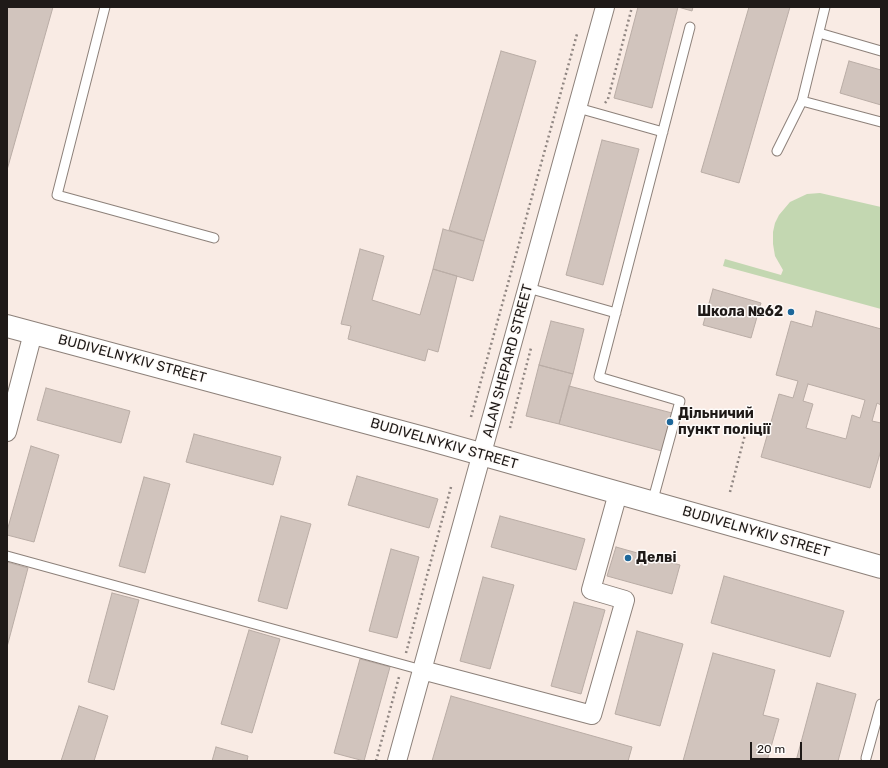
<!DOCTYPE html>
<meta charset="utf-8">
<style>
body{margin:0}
#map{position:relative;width:888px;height:768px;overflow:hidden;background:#f9ebe4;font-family:Rubik,sans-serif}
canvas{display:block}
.frame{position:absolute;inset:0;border:8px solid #1f1a18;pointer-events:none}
.scale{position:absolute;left:750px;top:742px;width:52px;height:18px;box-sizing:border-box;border:2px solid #1f1a18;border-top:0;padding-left:5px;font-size:12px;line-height:14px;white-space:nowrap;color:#1f1a18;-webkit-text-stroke:3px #fefbf9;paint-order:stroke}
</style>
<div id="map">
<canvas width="888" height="768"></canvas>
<div class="frame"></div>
<div class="scale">20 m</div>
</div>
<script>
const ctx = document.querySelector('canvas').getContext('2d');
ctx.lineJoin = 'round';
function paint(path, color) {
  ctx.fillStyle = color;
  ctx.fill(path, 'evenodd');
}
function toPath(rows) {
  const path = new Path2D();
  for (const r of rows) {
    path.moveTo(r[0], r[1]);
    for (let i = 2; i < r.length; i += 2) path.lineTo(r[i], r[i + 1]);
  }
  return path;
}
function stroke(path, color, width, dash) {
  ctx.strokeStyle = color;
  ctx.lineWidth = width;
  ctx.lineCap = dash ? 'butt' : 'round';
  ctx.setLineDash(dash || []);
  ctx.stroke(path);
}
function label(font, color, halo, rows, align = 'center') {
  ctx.font = font + ' Rubik,sans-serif';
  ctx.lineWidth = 3;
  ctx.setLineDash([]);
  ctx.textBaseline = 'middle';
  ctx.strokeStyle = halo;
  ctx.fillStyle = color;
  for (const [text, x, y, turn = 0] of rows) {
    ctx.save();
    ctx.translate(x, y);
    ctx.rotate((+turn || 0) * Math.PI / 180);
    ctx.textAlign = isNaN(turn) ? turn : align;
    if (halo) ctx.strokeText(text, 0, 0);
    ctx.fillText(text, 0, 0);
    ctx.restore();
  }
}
const green = toPath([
 [820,193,881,207,881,309,723,266,725,259,781,275,783,270,775,256,773,244,773,232,775,223,779,215,790,202,807,194]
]);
const building = toPath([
 [7,7,53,7,7,170,7,7],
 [638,7,693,7,692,11,678,7,652,108,614,98,638,7],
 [749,7,790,7,739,183,701,172,749,7],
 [501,51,536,61,484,241,449,230,501,51],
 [849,61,881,70,881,105,840,93,849,61],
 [602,140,639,149,603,285,566,275,602,140],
 [443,229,484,241,473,281,433,269,443,229],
 [360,249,384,256,372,300,420,315,433,269,457,276,438,352,428,349,425,361,348,339,351,326,341,324,360,249],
 [713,289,761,303,751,338,703,325,713,289],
 [816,311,881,329,881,405,877,403,872,421,881,423,881,450,870,488,761,457,779,394,793,398,798,381,776,375,791,321,812,327,816,311],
 [808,384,865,400,860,418,852,415,846,439,806,428,813,404,803,401,808,384],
 [551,321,584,329,573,374,539,365,551,321],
 [539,365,573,374,559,424,526,416,539,365],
 [569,386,672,413,662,451,559,424,569,386],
 [46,388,130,411,121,443,37,420,46,388],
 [194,434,281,457,273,485,186,462,194,434],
 [31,446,59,455,34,542,7,535,7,531,31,446],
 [357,476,438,499,429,528,348,505,357,476],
 [144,477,170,484,145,573,119,566,144,477],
 [281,516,311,524,287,609,258,601,281,516],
 [500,516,585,539,576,570,491,547,500,516],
 [616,547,680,565,672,594,607,576,616,547],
 [391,549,419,557,397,638,369,631,391,549],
 [7,562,28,568,7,647,7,562],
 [724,576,844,611,830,657,711,623,724,576],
 [483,577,514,585,490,669,460,661,483,577],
 [112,593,139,600,114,690,88,682,112,593],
 [574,602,605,610,581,694,551,686,574,602],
 [249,630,280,639,252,733,221,724,249,630],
 [637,631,683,644,660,726,615,714,637,631],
 [713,653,775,670,763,715,779,719,767,761,683,761,713,653],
 [360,659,390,667,364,761,334,753,360,659],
 [817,683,856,694,838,761,796,761,817,683],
 [451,696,632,747,628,761,432,761,451,696],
 [79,706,108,716,94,761,61,761,79,706],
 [216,747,248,756,247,761,212,761,216,747]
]);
const path = toPath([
 [605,103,608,99,632,7],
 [471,417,577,34],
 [510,428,531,348],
 [730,492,747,427],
 [406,653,451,487],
 [376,761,399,677]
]);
const service = toPath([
 [105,7,57,195,214,238],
 [819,33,881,51],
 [802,101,881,122],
 [578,108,663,132],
 [777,151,802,101,825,7],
 [528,288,616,313],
 [652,503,680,401,599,377,690,27],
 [7,556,422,670],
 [866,758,881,704]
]);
const minor = toPath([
 [7,432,33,333],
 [422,670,592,715,625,600,591,590,618,493],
 [397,761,605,7]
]);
const tertiary = toPath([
 [7,326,424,438,881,567]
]);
const markers = [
 [791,312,4,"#1d679a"],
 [670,422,4,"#1d679a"],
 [628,558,4,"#1d679a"]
];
const poiNames = [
 ["Школа №62",783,312,"right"],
 ["Дільничий",678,414],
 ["пункт поліції",678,430],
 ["Делві",636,558]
];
const streetNames = [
 ["BUDIVELNYKIV STREET",132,359,15],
 ["ALAN SHEPARD STREET",508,361,-75],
 ["BUDIVELNYKIV STREET",444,444,16],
 ["BUDIVELNYKIV STREET",756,532,16]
];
paint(green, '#c3d7b1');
paint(building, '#d1c4bd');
stroke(building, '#b9aca5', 1);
stroke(service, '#8d817a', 11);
stroke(minor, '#8d817a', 20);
stroke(tertiary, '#8d817a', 24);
stroke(path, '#908682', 2.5, [2, 3]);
stroke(service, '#fff', 9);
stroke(minor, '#fff', 18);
stroke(tertiary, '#fff', 22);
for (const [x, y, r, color] of markers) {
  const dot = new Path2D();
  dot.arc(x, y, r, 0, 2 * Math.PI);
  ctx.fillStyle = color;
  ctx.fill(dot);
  stroke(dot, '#fefbf9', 1.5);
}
label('bold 14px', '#1f1a18', '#fefbf9', poiNames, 'left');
label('14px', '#1f1a18', '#fefbf9', streetNames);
</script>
